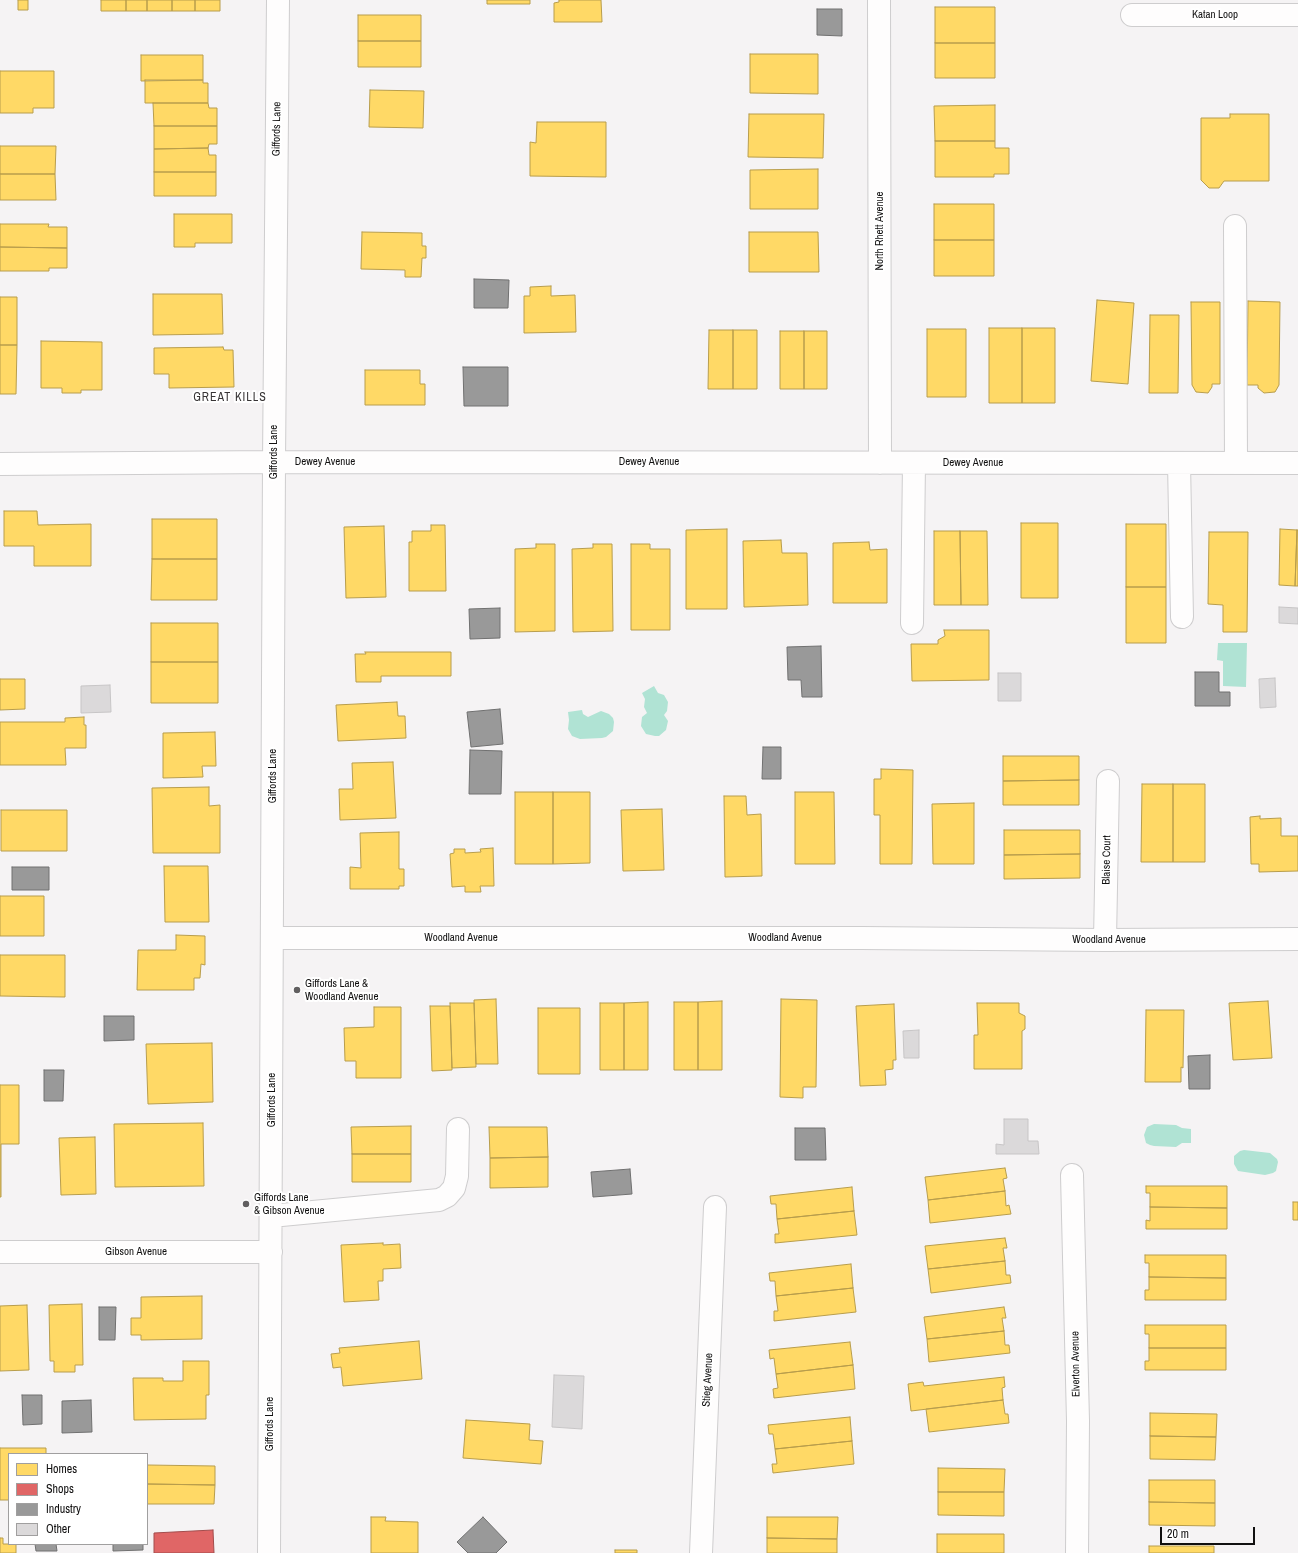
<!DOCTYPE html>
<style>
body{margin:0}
#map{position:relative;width:1298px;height:1553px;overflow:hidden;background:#f5f3f4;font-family:"Archivo Narrow",sans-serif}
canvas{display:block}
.legend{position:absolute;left:8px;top:1453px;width:140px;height:92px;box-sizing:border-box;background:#fff;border:1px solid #a09f9f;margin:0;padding:5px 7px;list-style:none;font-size:12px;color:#111010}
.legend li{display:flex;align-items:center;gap:8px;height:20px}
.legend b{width:20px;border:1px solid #a09f9f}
.scale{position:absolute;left:1160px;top:1527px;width:95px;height:18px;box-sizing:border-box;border:2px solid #111010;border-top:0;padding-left:5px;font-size:12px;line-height:14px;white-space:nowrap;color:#111010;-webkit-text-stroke:3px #fff;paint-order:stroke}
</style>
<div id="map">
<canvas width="1298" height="1553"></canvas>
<ul class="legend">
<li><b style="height:11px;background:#ffd966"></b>Homes</li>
<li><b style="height:11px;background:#e06666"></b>Shops</li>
<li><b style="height:11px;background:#999"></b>Industry</li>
<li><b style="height:11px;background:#dbd9da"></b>Other</li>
</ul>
<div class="scale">20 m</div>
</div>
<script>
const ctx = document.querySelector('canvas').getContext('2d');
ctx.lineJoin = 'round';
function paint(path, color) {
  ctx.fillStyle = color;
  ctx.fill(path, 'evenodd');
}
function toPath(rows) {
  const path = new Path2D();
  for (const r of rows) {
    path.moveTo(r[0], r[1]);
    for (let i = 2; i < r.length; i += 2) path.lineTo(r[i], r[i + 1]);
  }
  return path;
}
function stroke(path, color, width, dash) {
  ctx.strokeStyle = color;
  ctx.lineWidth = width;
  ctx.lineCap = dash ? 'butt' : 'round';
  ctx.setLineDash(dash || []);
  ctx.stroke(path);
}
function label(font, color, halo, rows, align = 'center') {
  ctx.font = font + ' "Archivo Narrow",sans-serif';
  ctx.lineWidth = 4;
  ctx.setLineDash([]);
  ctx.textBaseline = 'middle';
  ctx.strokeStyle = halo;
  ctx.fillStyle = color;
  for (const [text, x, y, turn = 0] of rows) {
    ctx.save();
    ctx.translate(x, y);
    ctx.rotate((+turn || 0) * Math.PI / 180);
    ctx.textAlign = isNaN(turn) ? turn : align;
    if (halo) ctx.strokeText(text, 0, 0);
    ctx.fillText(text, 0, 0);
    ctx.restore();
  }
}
const water = toPath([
 [1218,643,1247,643,1246,687,1223,686,1223,661,1217,660],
 [654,686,658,693,664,695,668,702,667,711,664,715,668,721,666,730,659,736,655,736,646,734,641,726,642,717,647,713,644,707,645,699,642,693],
 [582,710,583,714,588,717,601,711,609,714,613,718,614,722,613,731,606,737,602,738,580,739,572,736,568,729,569,720,568,712],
 [1154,1124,1176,1125,1182,1128,1191,1129,1191,1143,1182,1143,1176,1147,1154,1146,1150,1145,1146,1143,1144,1135,1147,1127],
 [1244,1150,1270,1153,1277,1159,1278,1162,1276,1171,1273,1173,1265,1175,1238,1171,1234,1164,1234,1156,1240,1151]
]);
const homes = toPath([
 [18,0,28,0,28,10,18,10,18,0],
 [101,0,126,0,126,11,101,11,101,0],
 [126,0,147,0,147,11,126,11,126,0],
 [147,0,172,0,172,11,147,11,147,0],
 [172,0,195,0,195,11,172,11,172,0],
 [195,0,220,0,220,11,195,11,195,0],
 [487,0,530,0,530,4,487,4,487,0],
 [559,0,601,0,602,22,554,22,554,3,559,2,559,0],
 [935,7,995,7,995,43,935,43,935,7],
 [358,15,421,15,421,41,358,41,358,15],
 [358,41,421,41,421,67,358,67,358,41],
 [935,43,995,43,995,78,935,78,935,43],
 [750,54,818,54,818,94,750,93,750,54],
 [141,55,203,55,203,80,141,81,141,55],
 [0,71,54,71,54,108,33,108,33,113,0,113,0,71],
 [145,80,203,80,203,83,208,83,208,103,145,103,145,80],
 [370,90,424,91,423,128,369,127,370,90],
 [153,103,208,103,209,108,217,108,217,126,154,126,153,103],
 [995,105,995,141,935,141,934,106,995,105],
 [749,114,824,114,823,158,748,157,749,114],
 [1230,114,1269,114,1269,181,1224,181,1219,188,1209,188,1201,180,1201,118,1230,118,1230,114],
 [537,122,606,122,606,177,530,176,530,142,536,143,537,122],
 [154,126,217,126,217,144,209,144,208,148,154,149,154,126],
 [935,141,995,141,995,148,1009,148,1009,174,994,174,994,177,935,177,935,141],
 [0,146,56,146,55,174,0,174,0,146],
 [208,148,209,155,216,155,216,172,154,172,154,149,208,148],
 [818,169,818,209,750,209,750,170,818,169],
 [154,172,216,172,216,196,154,196,154,172],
 [0,174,55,174,56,200,0,200,0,174],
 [934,204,994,204,994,240,934,240,934,204],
 [174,214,232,214,232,243,195,243,195,247,174,247,174,214],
 [0,224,49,224,48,227,67,227,67,248,0,247,0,224],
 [362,232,422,233,422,246,426,246,426,258,422,258,421,277,405,277,405,270,361,269,362,232],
 [749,232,818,232,819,272,749,272,749,232],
 [934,240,994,240,994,276,934,276,934,240],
 [0,247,67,248,67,268,49,268,49,271,0,271,0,247],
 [551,286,551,296,575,295,576,332,524,333,524,296,530,296,530,287,551,286],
 [153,294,222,294,223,334,153,335,153,294],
 [0,297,17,297,17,345,0,345,0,297],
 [1097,300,1134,303,1128,384,1091,381,1097,300],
 [1248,301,1280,302,1279,385,1275,392,1264,393,1258,388,1258,385,1247,385,1248,301],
 [1191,302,1220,302,1220,384,1212,384,1212,387,1208,393,1196,392,1192,385,1191,302],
 [1150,315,1179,315,1178,393,1149,393,1150,315],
 [989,328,1022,328,1022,403,989,403,989,328],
 [1022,328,1055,328,1055,403,1022,403,1022,328],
 [927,329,966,329,966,397,927,397,927,329],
 [709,330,733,330,733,389,708,389,709,330],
 [733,330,757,330,757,389,733,389,733,330],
 [780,331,804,331,804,389,780,389,780,331],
 [804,331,827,331,827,389,804,389,804,331],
 [41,341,102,342,102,390,81,390,81,393,62,393,62,388,41,388,41,341],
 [0,345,17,345,16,394,0,394,0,345],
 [223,347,224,350,233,350,234,387,169,388,169,374,154,374,154,348,223,347],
 [365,370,420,370,420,384,425,384,425,405,365,405,365,370],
 [4,511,37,511,38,525,91,524,91,566,34,566,34,546,4,546,4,511],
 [152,519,217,519,217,559,152,559,152,519],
 [1021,523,1058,523,1058,598,1021,598,1021,523],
 [1126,524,1166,524,1166,587,1126,587,1126,524],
 [431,525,445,525,446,591,409,591,409,542,412,542,412,531,431,531,431,525],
 [384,526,386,597,346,598,344,527,384,526],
 [727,529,727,609,686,609,686,530,727,529],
 [1280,529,1297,530,1295,586,1279,585,1280,529],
 [1297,530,1298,530,1298,586,1295,586,1297,530],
 [934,531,960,531,961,605,934,605,934,531],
 [960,531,987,531,988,605,961,605,960,531],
 [1209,532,1248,532,1247,632,1223,632,1223,605,1208,604,1209,532],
 [781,540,782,553,807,553,808,605,744,607,743,541,781,540],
 [869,542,870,550,887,549,887,603,833,603,833,543,869,542],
 [536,544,555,544,555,631,515,632,515,549,536,548,536,544],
 [593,544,612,544,613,631,573,632,572,549,593,548,593,544],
 [631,544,650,544,650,549,670,549,670,630,631,630,631,544],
 [152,559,217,559,217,600,151,600,152,559],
 [1126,587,1166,587,1166,643,1126,643,1126,587],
 [151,623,218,623,218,662,151,662,151,623],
 [944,630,989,630,989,680,912,681,911,644,938,644,938,640,945,636,944,630],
 [365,652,451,652,451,676,381,676,381,682,356,682,355,654,366,654,365,652],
 [151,662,218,662,218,703,151,703,151,662],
 [0,679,25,679,25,709,0,710,0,679],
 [397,702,398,716,405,716,406,738,338,741,336,705,397,702],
 [84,717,84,725,86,725,86,748,65,748,66,765,0,765,0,722,65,722,65,718,84,717],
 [215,732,216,766,202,766,203,777,163,778,163,733,215,732],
 [1003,756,1079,756,1079,780,1003,781,1003,756],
 [393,762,396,818,340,820,339,789,353,789,352,763,393,762],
 [881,769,913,770,912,864,880,864,880,815,874,815,874,779,881,779,881,769],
 [1079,780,1079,805,1003,805,1003,781,1079,780],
 [1142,784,1173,784,1173,862,1141,862,1142,784],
 [1173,784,1205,784,1205,862,1173,862,1173,784],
 [209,787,209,806,220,805,220,853,153,853,152,788,209,787],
 [515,792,553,792,553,864,515,864,515,792],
 [553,792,590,792,590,863,553,864,553,792],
 [795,792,834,792,835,864,795,864,795,792],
 [724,796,746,796,747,815,761,814,762,876,725,877,724,796],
 [974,803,974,864,933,864,932,804,974,803],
 [662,809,664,870,623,871,621,810,662,809],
 [1,810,67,810,67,851,1,851,1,810],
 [1260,816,1260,819,1281,818,1281,836,1298,836,1298,871,1259,872,1259,864,1251,864,1250,817,1260,816],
 [1004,830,1080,830,1080,854,1004,855,1004,830],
 [399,832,399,869,404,869,404,886,399,886,399,889,350,889,350,867,361,868,360,833,399,832],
 [493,848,494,886,480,886,481,892,465,892,465,886,452,887,450,854,454,853,454,849,465,849,465,853,481,852,480,849,493,848],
 [1080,854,1080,878,1004,879,1004,855,1080,854],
 [164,866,208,866,209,922,165,922,164,866],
 [0,896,44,896,44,936,0,936,0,896],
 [176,935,205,936,205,965,201,964,200,978,194,978,194,990,137,990,138,950,176,950,176,935],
 [0,955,65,955,65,997,0,996,0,955],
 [496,999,498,1064,476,1064,474,1000,496,999],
 [781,999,817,1000,816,1087,803,1087,803,1098,780,1097,781,999],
 [722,1001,722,1070,698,1070,698,1002,722,1001],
 [1268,1001,1272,1058,1233,1060,1229,1003,1268,1001],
 [648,1002,648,1070,624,1070,624,1003,648,1002],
 [674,1002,698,1002,698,1070,674,1070,674,1002],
 [450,1003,474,1003,476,1067,452,1068,450,1003],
 [600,1003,624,1003,624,1070,600,1070,600,1003],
 [977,1003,1019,1003,1019,1013,1025,1016,1025,1029,1022,1031,1022,1069,974,1069,974,1035,978,1035,977,1003],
 [894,1004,896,1060,893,1060,893,1069,885,1070,886,1085,860,1086,856,1006,894,1004],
 [430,1006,450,1006,452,1070,432,1071,430,1006],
 [374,1007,401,1007,401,1078,356,1078,356,1061,345,1061,344,1028,374,1027,374,1007],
 [538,1008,580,1008,580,1074,538,1074,538,1008],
 [1146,1010,1184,1010,1183,1068,1181,1067,1181,1082,1145,1082,1146,1010],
 [212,1043,213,1102,148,1104,146,1044,212,1043],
 [0,1085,19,1085,19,1144,1,1144,1,1197,0,1197,0,1085],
 [203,1123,204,1186,115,1187,114,1124,203,1123],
 [411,1126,411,1154,352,1154,351,1127,411,1126],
 [489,1127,547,1127,548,1157,490,1158,489,1127],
 [95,1137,96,1194,61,1195,59,1138,95,1137],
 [352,1154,411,1154,411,1182,352,1182,352,1154],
 [548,1157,548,1187,490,1188,490,1158,548,1157],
 [1005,1168,1007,1178,1003,1179,1005,1191,928,1200,925,1177,1005,1168],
 [1146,1186,1227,1186,1227,1208,1150,1207,1150,1193,1146,1193,1146,1186],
 [852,1187,854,1211,777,1219,776,1204,771,1204,770,1196,852,1187],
 [1005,1191,1006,1206,1009,1205,1011,1214,930,1223,928,1200,1005,1191],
 [1293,1202,1298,1202,1298,1220,1293,1220,1293,1202],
 [1150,1207,1227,1208,1227,1229,1146,1229,1146,1220,1150,1221,1150,1207],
 [854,1211,857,1235,775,1243,775,1234,779,1234,777,1219,854,1211],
 [1005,1238,1007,1248,1003,1248,1005,1261,928,1269,925,1246,1005,1238],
 [383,1243,383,1245,400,1244,401,1268,383,1269,383,1281,378,1281,379,1300,344,1302,341,1245,383,1243],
 [1145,1255,1226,1255,1226,1278,1149,1277,1149,1263,1145,1263,1145,1255],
 [1005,1261,1006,1275,1010,1275,1011,1283,931,1293,928,1269,1005,1261],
 [851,1264,853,1288,776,1296,775,1281,770,1281,769,1273,851,1264],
 [1149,1277,1226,1278,1226,1300,1145,1300,1145,1290,1149,1290,1149,1277],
 [853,1288,856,1312,774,1321,774,1311,778,1311,776,1296,853,1288],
 [202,1296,202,1339,141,1340,141,1335,131,1335,131,1318,141,1318,141,1297,202,1296],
 [82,1304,83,1365,75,1365,75,1372,54,1372,54,1361,50,1361,49,1305,82,1304],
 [27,1305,29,1370,0,1371,0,1306,27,1305],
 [1004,1307,1006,1318,1002,1318,1004,1331,927,1339,924,1317,1004,1307],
 [1145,1325,1226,1325,1226,1348,1149,1348,1149,1334,1145,1334,1145,1325],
 [1004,1331,1005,1345,1009,1345,1010,1353,929,1362,927,1339,1004,1331],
 [419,1341,422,1379,343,1386,341,1367,333,1368,331,1354,340,1353,339,1348,419,1341],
 [850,1342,853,1365,776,1374,774,1358,770,1359,769,1350,850,1342],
 [1149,1348,1226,1348,1226,1370,1145,1370,1145,1361,1149,1361,1149,1348],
 [183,1361,209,1361,209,1395,206,1395,206,1419,134,1420,133,1378,163,1378,163,1381,183,1381,183,1361],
 [853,1365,855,1389,774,1398,773,1389,778,1388,776,1374,853,1365],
 [1004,1377,1005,1387,1002,1388,1003,1400,911,1411,908,1384,923,1382,924,1386,1004,1377],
 [1003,1400,1005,1414,1008,1414,1009,1423,929,1432,926,1409,1003,1400],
 [1150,1413,1217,1414,1216,1437,1150,1436,1150,1413],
 [850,1417,852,1441,775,1449,773,1434,769,1434,768,1425,850,1417],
 [466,1420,530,1424,529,1440,543,1441,541,1464,463,1458,466,1420],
 [1150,1436,1216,1437,1215,1460,1150,1459,1150,1436],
 [852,1441,854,1464,773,1473,772,1464,777,1464,775,1449,852,1441],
 [0,1448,46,1448,46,1454,9,1454,9,1500,0,1500,0,1448],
 [147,1465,215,1466,215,1485,147,1484,147,1465],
 [938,1468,1005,1469,1004,1492,938,1492,938,1468],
 [1149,1480,1215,1480,1215,1503,1149,1502,1149,1480],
 [147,1484,215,1485,214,1504,147,1504,147,1484],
 [938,1492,1004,1492,1004,1516,938,1515,938,1492],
 [1149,1502,1215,1503,1215,1526,1149,1525,1149,1502],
 [371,1517,386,1517,385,1521,418,1522,418,1553,371,1553,371,1517],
 [767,1517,838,1517,837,1539,767,1538,767,1517],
 [937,1534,1004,1534,1004,1553,937,1553,937,1534],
 [0,1538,3,1538,3,1544,16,1544,16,1553,0,1553,0,1538],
 [767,1538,837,1539,837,1553,767,1553,767,1538],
 [1149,1546,1214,1546,1214,1553,1149,1553,1149,1546],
 [615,1550,637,1550,637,1553,615,1553,615,1550]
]);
const shops = toPath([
 [213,1530,214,1553,154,1553,154,1533,213,1530]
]);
const industry = toPath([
 [817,9,842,9,842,36,817,35,817,9],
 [474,279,509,280,508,308,474,308,474,279],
 [463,367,508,367,508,406,464,406,463,367],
 [500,608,500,638,470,639,469,609,500,608],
 [821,646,822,697,802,697,801,680,788,680,787,647,821,646],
 [1195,672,1219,672,1219,692,1230,692,1230,706,1195,706,1195,672],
 [500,709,503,744,471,747,467,712,500,709],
 [763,747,781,747,781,779,762,779,763,747],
 [470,750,502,751,501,794,469,794,470,750],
 [12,867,49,867,49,890,12,890,12,867],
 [104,1016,134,1016,134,1040,104,1041,104,1016],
 [1210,1055,1210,1089,1189,1089,1188,1056,1210,1055],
 [44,1070,64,1070,63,1101,44,1101,44,1070],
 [795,1128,825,1128,826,1160,795,1160,795,1128],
 [630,1169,632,1194,593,1197,591,1172,630,1169],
 [99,1307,116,1307,115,1340,99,1340,99,1307],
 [22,1395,42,1395,42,1424,23,1425,22,1395],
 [91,1400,92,1432,62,1433,62,1401,91,1400],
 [483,1517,507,1542,496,1553,468,1553,457,1542,483,1517],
 [35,1544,56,1544,57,1551,36,1551,35,1544],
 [113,1544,143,1544,143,1550,113,1551,113,1544]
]);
const building = toPath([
 [1279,607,1298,608,1298,624,1279,623,1279,607],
 [998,673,1021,673,1021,701,998,701,998,673],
 [1275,678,1276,707,1260,708,1259,679,1275,678],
 [110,685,111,712,81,713,81,686,110,685],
 [919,1030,919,1058,904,1058,903,1031,919,1030],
 [1004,1119,1028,1119,1028,1141,1038,1141,1039,1154,996,1154,996,1144,1004,1145,1004,1119],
 [554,1375,584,1376,582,1429,552,1427,554,1375]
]);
const minor = toPath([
 [879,0,880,463],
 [1132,15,1298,15],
 [1235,226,1236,463],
 [1179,463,1182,617],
 [0,464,274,462,1298,463],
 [912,623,914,463],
 [273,938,861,938,1105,940,1298,939],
 [1105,940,1108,781],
 [1072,1175,1078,1421,1077,1553],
 [271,1216,439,1200,447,1196,454,1188,457,1176,458,1129],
 [0,1252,271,1252],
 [269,1553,274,462,278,0],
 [701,1553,715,1207]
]);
const markers = [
 [297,990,4,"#615f60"],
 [246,1204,4,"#615f60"]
];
const streetNames = [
 ["Katan Loop",1215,15],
 ["Giffords Lane",277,129,-89],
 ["North Rhett Avenue",880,231,-90],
 ["Giffords Lane",274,452,-90],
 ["Dewey Avenue",325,462],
 ["Dewey Avenue",649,462],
 ["Dewey Avenue",973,463],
 ["Giffords Lane",273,776,-90],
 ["Blaise Court",1107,860,-89],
 ["Woodland Avenue",461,938],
 ["Woodland Avenue",785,938],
 ["Woodland Avenue",1109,940],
 ["Giffords Lane",272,1100,-90],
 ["Gibson Avenue",136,1252],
 ["Elverton Avenue",1076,1364,-91],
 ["Stieg Avenue",708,1380,-87],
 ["Giffords Lane",270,1424,-90]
];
const poiNames = [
 ["Giffords Lane &",305,984],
 ["Woodland Avenue",305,997],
 ["Giffords Lane",254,1198],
 ["& Gibson Avenue",254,1211]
];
const neighbourhoodNames = [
 ["GREAT KILLS",230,398]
];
paint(water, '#b0e3d4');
paint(homes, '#ffd966');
stroke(homes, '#b89d4c', 1);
paint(shops, '#e06666');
stroke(shops, '#a24c4c', 1);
paint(industry, '#999');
stroke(industry, '#707070', 1);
paint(building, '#dbd9da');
stroke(building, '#c7c5c6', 1);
stroke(minor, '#cecdce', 24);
stroke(minor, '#fefdfd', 22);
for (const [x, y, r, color] of markers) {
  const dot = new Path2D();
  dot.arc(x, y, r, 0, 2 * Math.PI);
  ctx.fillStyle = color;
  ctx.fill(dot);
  stroke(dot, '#fff', 1.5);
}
label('11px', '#111010', '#fff', streetNames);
label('11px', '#111010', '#fff', poiNames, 'left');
ctx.letterSpacing = '1px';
label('12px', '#373435', '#fff', neighbourhoodNames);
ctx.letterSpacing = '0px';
</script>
